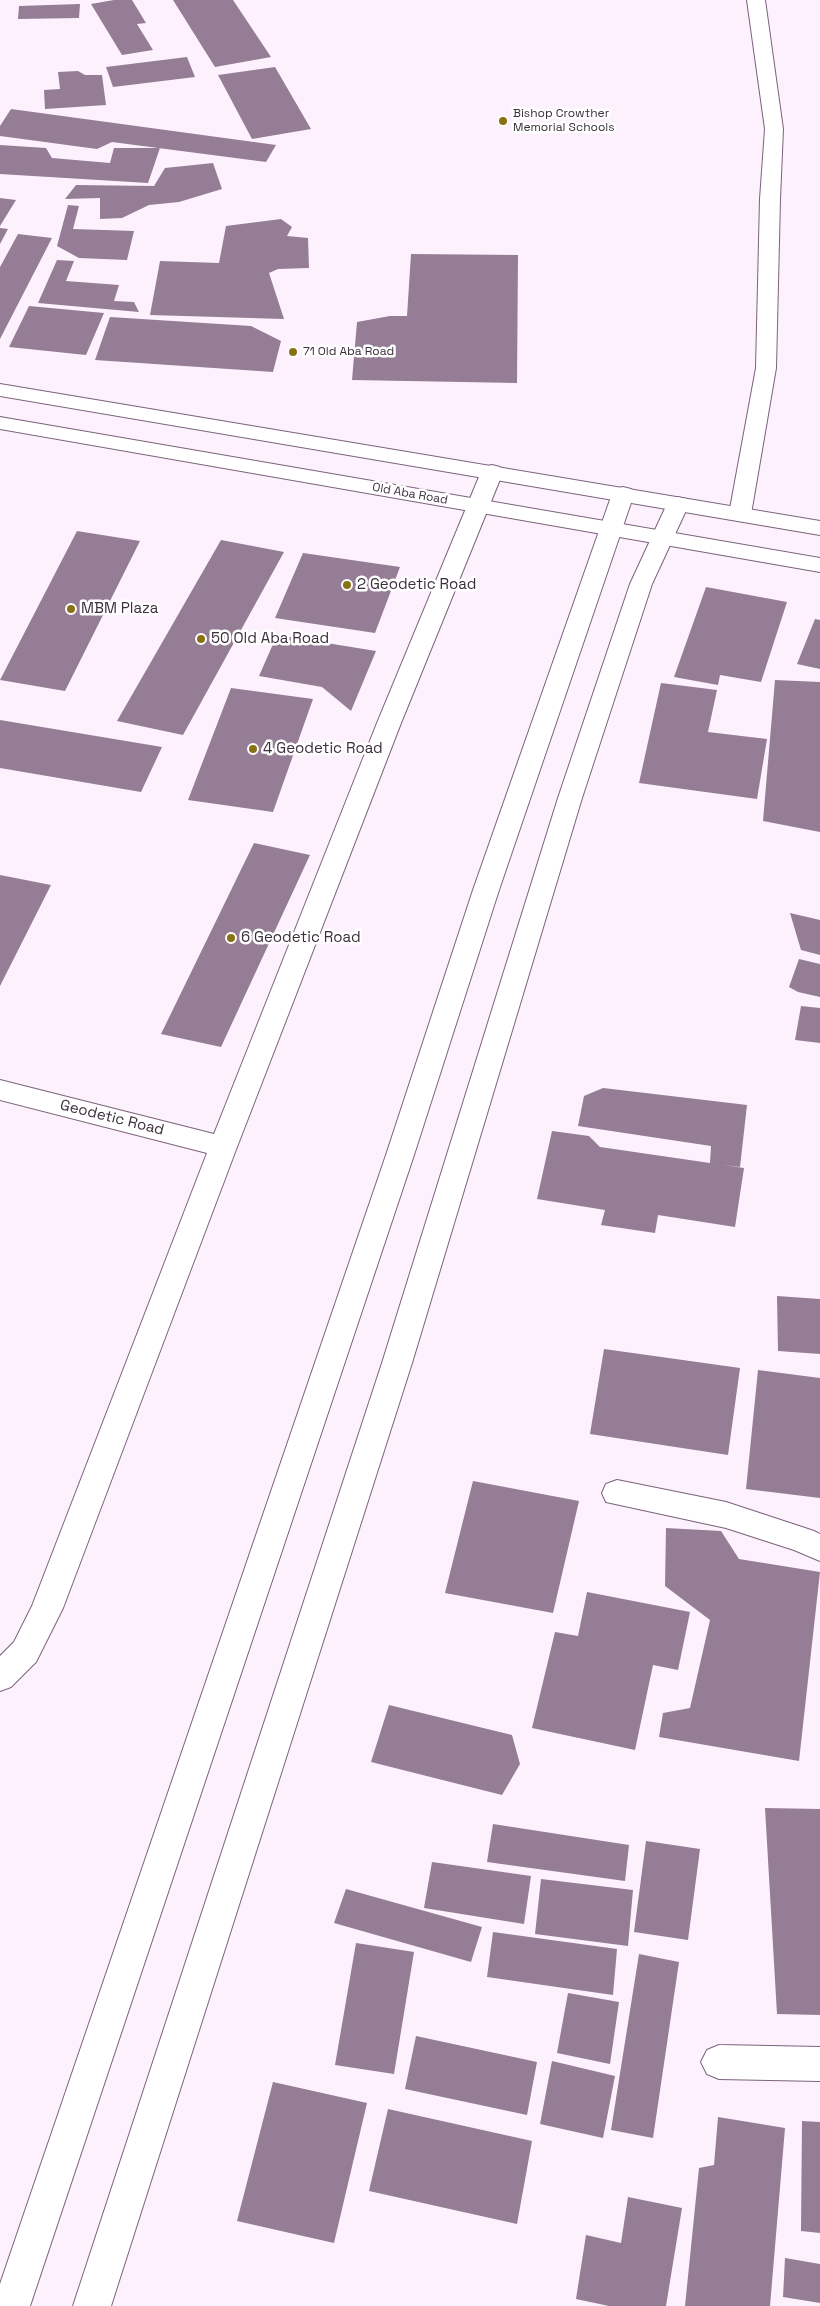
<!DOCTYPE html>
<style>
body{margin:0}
canvas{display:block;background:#fdf1fd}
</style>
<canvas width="820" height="2306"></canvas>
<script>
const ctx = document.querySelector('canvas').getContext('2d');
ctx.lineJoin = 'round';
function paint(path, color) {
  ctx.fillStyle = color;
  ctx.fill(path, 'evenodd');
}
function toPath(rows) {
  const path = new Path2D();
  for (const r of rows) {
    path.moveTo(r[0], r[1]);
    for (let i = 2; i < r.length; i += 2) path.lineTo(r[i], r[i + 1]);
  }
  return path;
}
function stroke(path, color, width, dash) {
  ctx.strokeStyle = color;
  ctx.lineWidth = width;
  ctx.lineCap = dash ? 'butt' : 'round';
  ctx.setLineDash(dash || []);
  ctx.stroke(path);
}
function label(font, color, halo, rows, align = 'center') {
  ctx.font = font + ' "Space Grotesk",sans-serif';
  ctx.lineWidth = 5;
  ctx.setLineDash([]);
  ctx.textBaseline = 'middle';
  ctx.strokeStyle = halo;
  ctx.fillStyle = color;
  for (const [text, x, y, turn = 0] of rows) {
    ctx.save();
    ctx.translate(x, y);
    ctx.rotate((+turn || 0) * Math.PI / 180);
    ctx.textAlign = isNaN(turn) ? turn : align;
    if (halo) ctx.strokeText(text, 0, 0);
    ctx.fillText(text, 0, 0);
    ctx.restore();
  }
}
const building = toPath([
 [114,0,132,0,146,23,137,24,153,50,122,55,91,4],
 [173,0,233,0,271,57,215,67],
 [80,4,79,18,18,19,19,6],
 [187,57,195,77,113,87,106,67],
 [275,67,311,129,252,139,218,75],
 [78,71,85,75,102,75,106,105,45,109,44,90,60,89,58,72],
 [11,109,276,145,266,162,112,142,97,149,0,136,0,126],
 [0,145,46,148,52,158,110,163,114,148,160,148,148,183,0,174],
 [213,163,222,189,179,202,149,205,122,218,100,219,100,198,65,199,76,185,154,186,165,168],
 [0,198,16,200,0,226],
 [68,205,79,206,73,229,134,231,127,260,79,258,57,246],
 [281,219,292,227,287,236,308,238,309,268,278,269,269,273,284,319,150,315,160,261,219,263,226,226],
 [0,228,8,229,0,244],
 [18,234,52,238,0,339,0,267],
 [411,254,518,255,517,383,352,380,357,322,390,316,407,316],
 [57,260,74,261,66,281,119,285,114,301,134,302,139,312,38,303],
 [29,306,104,313,86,355,9,347],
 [110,317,251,326,281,341,273,372,95,360],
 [77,531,140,541,65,691,0,680],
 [221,540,284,552,183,735,117,721],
 [303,553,400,567,375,633,275,618],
 [706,587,787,602,761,682,720,675,718,685,674,677],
 [815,619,820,620,820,669,797,664],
 [277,635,376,651,351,711,322,687,259,676],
 [775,680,820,682,820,832,763,821],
 [661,683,717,690,708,732,767,739,757,799,639,783],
 [231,688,313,699,273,812,188,800],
 [0,720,162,747,141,792,0,768],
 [254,843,310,855,221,1047,161,1034],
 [0,875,51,885,0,986],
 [790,913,820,920,820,955,801,950],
 [799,959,820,964,820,997,798,992,789,987],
 [801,1006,820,1008,820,1043,795,1040],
 [603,1088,747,1105,740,1167,723,1165,744,1168,735,1227,658,1215,655,1233,601,1225,605,1210,537,1199,552,1131,589,1136,600,1147,710,1163,711,1146,578,1126,584,1096],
 [777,1296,820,1299,820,1354,778,1351],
 [604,1349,740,1368,728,1455,590,1434],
 [758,1370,820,1378,820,1498,746,1489],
 [473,1481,579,1501,553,1613,445,1593],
 [666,1528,721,1531,739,1559,820,1572,799,1761,659,1737,663,1713,690,1708,710,1620,665,1586],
 [587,1592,690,1612,678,1670,653,1665,635,1750,532,1728,555,1632,578,1636],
 [389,1705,512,1735,520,1764,502,1795,371,1762],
 [765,1808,820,1809,820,2015,777,2014],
 [493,1824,629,1845,625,1881,487,1862],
 [646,1841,700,1849,688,1940,634,1932],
 [432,1862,531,1876,524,1924,424,1908],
 [541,1879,633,1890,628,1946,535,1934],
 [346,1889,482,1927,471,1962,334,1923],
 [493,1932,617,1949,613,1995,487,1977],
 [356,1943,414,1952,394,2074,335,2065],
 [639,1954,679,1962,653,2138,611,2130],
 [568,1993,619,2002,610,2064,557,2053],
 [416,2036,537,2062,527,2115,405,2089],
 [552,2061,615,2076,603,2138,540,2124],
 [273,2082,367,2103,334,2243,237,2221],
 [388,2109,532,2141,517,2224,369,2191],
 [718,2117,785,2128,770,2306,685,2306,699,2168,714,2165],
 [802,2121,820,2122,820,2233,801,2231],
 [628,2197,682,2208,666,2306,609,2306,576,2299,586,2235,621,2243],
 [785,2258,820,2264,820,2303,783,2297]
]);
const lane = toPath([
 [617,1480,726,1502,814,1531,820,1534,820,1561,794,1550,726,1528,606,1502,602,1493,606,1484,617,1480],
 [719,2045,820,2047,820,2081,719,2079,707,2074,701,2062,707,2050,719,2045]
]);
const street = toPath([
 [747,0,765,0,783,129,780,199,776,368,751,514,748,519,740,521,732,519,729,514,756,368,760,199,765,129,747,0],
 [492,465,500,467,503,472,401,723,237,1147,63,1608,36,1662,11,1687,0,1691,0,1656,14,1642,32,1606,207,1153,0,1100,0,1080,214,1134,377,723,481,472,484,467,492,465],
 [623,487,631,489,634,494,499,890,414,1155,30,2306,0,2306,0,2284,386,1155,473,890,612,494,615,489,623,487],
 [678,497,686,499,689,504,652,584,582,798,412,1363,111,2306,73,2306,382,1363,558,798,630,584,667,504,670,499,678,497]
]);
const primary = toPath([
 [0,384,820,521,820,535,0,396,0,384],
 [0,417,820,558,820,572,0,429,0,417]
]);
const markers = [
 [503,121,5,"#887214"],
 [293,352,5,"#887214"],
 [347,585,5,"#887214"],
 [71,609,5,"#887214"],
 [201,639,5,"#887214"],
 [253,749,5,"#887214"],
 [231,938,5,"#887214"]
];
const farPoinames = [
 ["Bishop Crowther",513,114],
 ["Memorial Schools",513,128],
 ["71 Old Aba Road",303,352]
];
const farStreetnames = [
 ["Old Aba Road",410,494,10]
];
const poiNames = [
 ["2 Geodetic Road",357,585],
 ["MBM Plaza",81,609],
 ["50 Old Aba Road",211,639],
 ["4 Geodetic Road",263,749],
 ["6 Geodetic Road",241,938]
];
const streetNames = [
 ["Geodetic Road",112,1118,14]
];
paint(building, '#957d95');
stroke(lane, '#7b627c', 2);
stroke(street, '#7b627c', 2);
stroke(primary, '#7b627c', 2);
paint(lane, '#fff');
paint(street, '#fff');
paint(primary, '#fff');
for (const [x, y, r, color] of markers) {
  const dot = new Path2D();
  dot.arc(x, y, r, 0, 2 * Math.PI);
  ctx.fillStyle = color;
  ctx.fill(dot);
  stroke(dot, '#fff', 2);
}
label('12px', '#3a2f3a', '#fff', farPoinames, 'left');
label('12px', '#3a2f3a', '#fff', farStreetnames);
label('15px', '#3a2f3a', '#fff', poiNames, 'left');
label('15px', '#3a2f3a', '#fff', streetNames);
</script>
